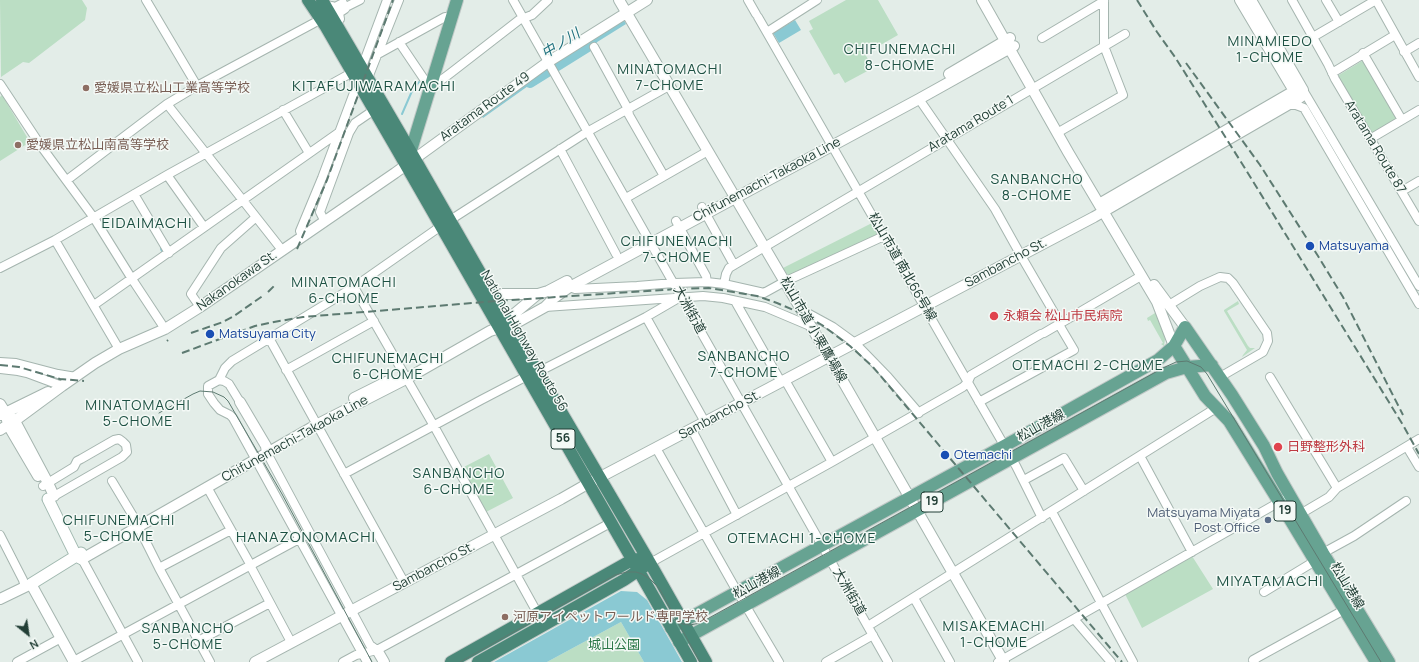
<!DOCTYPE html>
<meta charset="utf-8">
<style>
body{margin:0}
#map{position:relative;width:1419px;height:662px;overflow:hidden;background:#e3ede8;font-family:Manrope,sans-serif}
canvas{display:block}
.north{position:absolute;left:8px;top:614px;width:40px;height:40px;-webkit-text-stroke:3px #f4f9f6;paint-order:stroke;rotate:150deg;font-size:11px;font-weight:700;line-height:16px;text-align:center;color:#223f36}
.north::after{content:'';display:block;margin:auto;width:14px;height:18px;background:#223f36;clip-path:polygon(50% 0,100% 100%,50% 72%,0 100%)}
</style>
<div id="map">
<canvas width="1419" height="662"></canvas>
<div class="north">N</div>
</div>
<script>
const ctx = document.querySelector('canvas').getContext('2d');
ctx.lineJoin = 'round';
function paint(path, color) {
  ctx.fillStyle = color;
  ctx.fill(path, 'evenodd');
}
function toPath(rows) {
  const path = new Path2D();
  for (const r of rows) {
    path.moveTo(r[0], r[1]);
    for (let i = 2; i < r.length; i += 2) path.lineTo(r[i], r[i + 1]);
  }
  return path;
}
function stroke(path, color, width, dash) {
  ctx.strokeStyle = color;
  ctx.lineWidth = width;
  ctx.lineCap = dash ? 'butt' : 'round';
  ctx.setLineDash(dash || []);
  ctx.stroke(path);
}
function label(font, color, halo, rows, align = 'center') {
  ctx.font = font + ' Manrope,"Noto Sans JP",sans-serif';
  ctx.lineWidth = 3;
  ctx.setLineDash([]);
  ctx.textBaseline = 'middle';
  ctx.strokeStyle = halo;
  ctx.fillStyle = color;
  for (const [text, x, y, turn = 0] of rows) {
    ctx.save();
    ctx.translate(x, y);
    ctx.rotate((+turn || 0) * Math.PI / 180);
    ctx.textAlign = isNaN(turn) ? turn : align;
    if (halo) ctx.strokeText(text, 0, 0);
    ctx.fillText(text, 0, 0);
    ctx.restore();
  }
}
const green = toPath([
 [0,0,82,0,87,8,85,20,29,63,23,62,1,77],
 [846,0,878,0,898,35,865,54,873,68,845,83,839,73,834,75,809,31,813,29,809,21],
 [1362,61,1365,62,1397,117,1396,120,1373,134,1370,132,1338,78,1339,75],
 [2,95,30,142,0,161,0,97],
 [872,223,878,232,876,235,836,257,789,275,787,274,783,268],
 [1238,301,1239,304,1227,311,1248,346,1250,348,1255,348,1242,357,1243,355,1247,350,1224,311,1224,310],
 [1155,313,1159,317,1165,339,1164,346,1161,344,1163,343,1150,320,1148,321,1147,318],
 [489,454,513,498,486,512,483,511,460,469],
 [1192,556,1213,589,1142,628,1125,594],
 [621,622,644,662,547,662]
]);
const water = toPath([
 [624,20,626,24,578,54,576,50],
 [795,20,801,30,779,43,773,33],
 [543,71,545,74,483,118,481,115],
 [621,591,637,592,647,600,682,662,644,662,621,622,547,662,494,662]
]);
const stream = toPath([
 [402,114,412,91,419,82],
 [161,249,163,253]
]);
const river = toPath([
 [530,82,591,44]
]);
const minor = toPath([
 [146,0,197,86],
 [513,0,888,662],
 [748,0,756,14],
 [1292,0,1328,64,1335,79,1419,221],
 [1326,0,1339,22],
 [1376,0,1419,77],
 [343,3,335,7,332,6,340,19,339,13,345,9],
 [758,17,1016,466,1042,518],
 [767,32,817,0],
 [1313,37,1376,0],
 [1042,38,1104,1,1103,0],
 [399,42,426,82,431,85,436,84,452,72,519,20,532,15,548,0],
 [594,47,628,109,629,115,664,176],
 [1404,52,1419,43],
 [1363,53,1402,120],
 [378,54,445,17,451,17],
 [1332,73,1395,35],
 [368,78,399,0],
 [0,84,41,146,94,218,132,279,165,329],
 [1303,90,1419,286],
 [919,99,995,209,1024,261,1060,323,1061,328,1074,350,979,402],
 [167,104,282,250],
 [1288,105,1296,105,1304,108,1419,304],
 [283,110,309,153],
 [1057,133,1123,95,1104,46,1104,1],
 [1370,139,1419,110],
 [560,149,616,254],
 [167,175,204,227],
 [67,180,167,104,197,86,314,23,360,0],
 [1402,191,1419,181],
 [134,194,169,253],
 [626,198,708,151],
 [702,207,734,265],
 [324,220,320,212,349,133,355,123,374,110],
 [676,221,706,276,707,282],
 [302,236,300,231,322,178,358,82],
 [55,240,119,349],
 [0,268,55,240,167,175,362,67,387,0],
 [724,284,726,274,729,268,734,265,1125,34],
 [566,286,575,289,637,286,674,283,707,282,724,284,764,293,784,282,884,236],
 [354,287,434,426,544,625],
 [735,301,781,382],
 [94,305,338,133],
 [1169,305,1200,286,1220,277,1228,278,1233,283,1267,333,1268,341,1263,352,1220,377],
 [200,307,191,294,221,248,255,218],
 [545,307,703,296,723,298,765,307,810,326],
 [800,309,833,327,855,343,888,377,919,413],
 [646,317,705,422],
 [1044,333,1141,276],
 [269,338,404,582],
 [0,362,16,363,58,374,76,377],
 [0,369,18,371,27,373,62,386],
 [286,370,374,321],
 [1270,377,1337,488],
 [219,380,225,368,232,361,354,287,441,226,587,132,669,86],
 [785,380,832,462],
 [240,402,229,384,224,381,219,380,208,386,208,394,214,403,220,410,230,415,233,418,367,662],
 [692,430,737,515],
 [1407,447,1419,467],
 [656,448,734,586,779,662],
 [267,453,370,645,377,650],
 [1140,456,1192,552],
 [344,474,481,400,527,376,538,372,646,317,682,296],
 [1024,480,1064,458,1084,491],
 [112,481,133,516,159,568,210,662],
 [43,486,74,467,77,461,81,459,114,440,119,439,123,442,126,445,127,452,122,457,49,499],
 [207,487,249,562,252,569,291,642],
 [1052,512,1133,662],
 [1297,516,1329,497,1337,488,1419,439],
 [0,535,23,580,25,587],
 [1323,553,1354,536,1406,501],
 [82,559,138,662],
 [650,563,832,462,963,387,968,382,971,375,1041,334],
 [159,568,231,530],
 [1264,592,1315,561],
 [914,598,950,662],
 [1074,619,1111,662],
 [868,626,1216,408],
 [198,641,270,603],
 [17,662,61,638],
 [72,662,310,533],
 [343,662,356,655,377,650,612,522],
 [826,662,873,635],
 [998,662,1290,496],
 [1255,662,1253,660,1344,610]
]);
const tertiary = toPath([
 [619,0,829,357,1004,662],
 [982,0,1068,152,1157,302,1174,346],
 [949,74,1010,38],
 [1099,204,1294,91,1240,0],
 [1154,285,1185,327],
 [493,294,538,294],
 [499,320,514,314,538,294,548,291,567,281],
 [354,398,388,381],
 [240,402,266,446,267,453],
 [0,404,5,412,15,421,48,483,54,496],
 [1,415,48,392],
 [7,420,8,425,38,476],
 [0,430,20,417,62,386,95,363,119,349,165,329,200,307,395,173,548,62,647,0],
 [82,559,316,425,406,379,490,331,518,322,545,307,554,298,568,288,919,99,1014,46],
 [0,599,31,584,74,662],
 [377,650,384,662],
 [255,662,561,499,589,483,1094,217,1298,99,1302,96,1303,90,1251,0]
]);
const secondary = toPath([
 [48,499,76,556,82,559],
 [31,584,81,553]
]);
const primary = toPath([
 [408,160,457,0],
 [1174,346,1205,396,1229,421,1291,521,1376,662],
 [671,628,1015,440,1158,360,1174,346,1185,327,1232,395,1264,446,1277,473,1323,553,1389,662],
 [679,642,1166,373,1187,367,1212,365]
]);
const trunk = toPath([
 [308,0,326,27,395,146,691,662],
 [322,0,404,140,506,318,650,563,706,662],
 [451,662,632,560,639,559],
 [478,662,624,580,645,566]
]);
const tram = toPath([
 [159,413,193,394,200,391,213,392,224,397,228,401,282,494,372,662],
 [670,616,676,621,683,624,690,625,700,623,1163,368,1176,362,1187,361,1201,367,1207,374,1381,662],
 [460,662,615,575,627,572,636,572,642,574,650,579,659,588,700,662]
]);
const rail = toPath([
 [1137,0,1157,32,1175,57,1246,170,1403,425,1419,454],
 [1186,63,1260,165,1318,256,1343,297,1403,415],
 [297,249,327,180,393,0],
 [268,292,275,285],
 [191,333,223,322,234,316,264,295],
 [167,341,168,340],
 [182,353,255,326,274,322,303,317,497,301,677,289,709,288,757,296,777,303,803,314,822,325,850,346,873,367,1122,662],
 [0,365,19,367,60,379,84,381]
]);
const markers = [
 [86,88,4,"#8d6e63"],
 [18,145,4,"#8d6e63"],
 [1310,246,5,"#1a4fb4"],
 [994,316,5,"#e0444e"],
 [210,334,5,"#1a4fb4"],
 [1278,447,5,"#e0444e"],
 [945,455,5,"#1a4fb4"],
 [1268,520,4,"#5c6f8a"],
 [505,617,4,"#8d6e63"]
];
const shields = [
 [563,439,24],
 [932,502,22],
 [1285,511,22]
];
const shieldNames = [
 ["56",563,439],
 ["19",932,502],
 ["19",1285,511]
];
const educationNames = [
 ["愛媛県立松山工業高等学校",94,88],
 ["愛媛県立松山南高等学校",26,145],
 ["河原アイペットワールド専門学校",513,617]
];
const streetNames = [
 ["Aratama Route 49",485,107,-36],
 ["Aratama Route 1",971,124,-31],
 ["Aratama Route 87",1375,147,59],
 ["Chifunemachi-Takaoka Line",767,180,-28],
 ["Sambancho St.",1006,263,-28],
 ["松山市道 南北66号線",902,267,60],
 ["Nakanokawa St.",237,281,-35],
 ["大洲街道",689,310,61],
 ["松山市道 小栗鷹場線",813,330,60],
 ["National Highway Route 56",524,341,60],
 ["Sambancho St.",720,415,-28],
 ["松山港線",1041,426,-29],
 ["Chifunemachi-Takaoka Line",295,439,-29],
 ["Sambancho St.",434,567,-28],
 ["松山港線",757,583,-29],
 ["松山港線",1347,586,59],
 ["大洲街道",849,592,60]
];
const transitNames = [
 ["Matsuyama",1319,246],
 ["Matsuyama City",219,334],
 ["Otemachi",954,455]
];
const healthNames = [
 ["永頼会 松山市民病院",1003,316],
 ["日野整形外科",1287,447]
];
const serviceNames = [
 ["Matsuyama Miyata",1260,513],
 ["Post Office",1260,528]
];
const parkNames = [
 ["城山公園",614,645]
];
const neighbourhoodNames = [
 ["MINAMIEDO",1270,42],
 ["1-CHOME",1270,58],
 ["CHIFUNEMACHI",900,50],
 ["8-CHOME",900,66],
 ["MINATOMACHI",670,70],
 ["7-CHOME",670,86],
 ["SANBANCHO",1037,180],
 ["8-CHOME",1037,196],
 ["CHIFUNEMACHI",677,242],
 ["7-CHOME",677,258],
 ["MINATOMACHI",344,283],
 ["6-CHOME",344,299],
 ["SANBANCHO",744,357],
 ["7-CHOME",744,373],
 ["CHIFUNEMACHI",388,359],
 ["6-CHOME",388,375],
 ["OTEMACHI 2-CHOME",1088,366],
 ["MINATOMACHI",138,406],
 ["5-CHOME",138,422],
 ["SANBANCHO",459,474],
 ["6-CHOME",459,490],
 ["CHIFUNEMACHI",119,521],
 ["5-CHOME",119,537],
 ["OTEMACHI 1-CHOME",802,539],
 ["MISAKEMACHI",994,627],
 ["1-CHOME",994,643],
 ["SANBANCHO",188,629],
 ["5-CHOME",188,645]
];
const waterNames = [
 ["中ノ川",561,44,-32]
];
const quarterNames = [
 ["KITAFUJIWARAMACHI",374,87],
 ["EIDAIMACHI",147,224],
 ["HANAZONOMACHI",306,538],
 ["MIYATAMACHI",1270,582]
];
paint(green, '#bbdec4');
paint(water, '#8ac9d3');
stroke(stream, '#8ac9d3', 2);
stroke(river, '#8ac9d3', 12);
stroke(minor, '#a5b5af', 10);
stroke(tertiary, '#a5b5af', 12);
stroke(secondary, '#a1b9b0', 13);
stroke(primary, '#c1c9c7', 14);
stroke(trunk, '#c1c9c7', 14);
stroke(minor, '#fff', 8);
stroke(tertiary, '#fff', 10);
stroke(secondary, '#fff', 11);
stroke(primary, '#67a392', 12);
stroke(trunk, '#4a8878', 12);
stroke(tram, '#5d7a71', 1);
stroke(rail, '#5d7a71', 2, [8, 4]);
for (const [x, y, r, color] of markers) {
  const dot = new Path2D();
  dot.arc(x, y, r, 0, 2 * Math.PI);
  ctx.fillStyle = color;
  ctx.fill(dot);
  stroke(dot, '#f4f9f6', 1.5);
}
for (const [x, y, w] of shields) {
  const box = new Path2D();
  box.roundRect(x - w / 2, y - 10, w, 20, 3);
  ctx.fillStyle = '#f4f9f6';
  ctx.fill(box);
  stroke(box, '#223f36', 1);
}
label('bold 12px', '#223f36', null, shieldNames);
label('13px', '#785e54', '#f4f9f6', educationNames, 'left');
label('13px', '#223f36', '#f4f9f6', streetNames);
label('13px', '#164399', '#f4f9f6', transitNames, 'left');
label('13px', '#be3a42', '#f4f9f6', healthNames, 'left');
label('13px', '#4e5e75', '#f4f9f6', serviceNames, 'right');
label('13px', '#2b7747', '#f4f9f6', parkNames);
ctx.letterSpacing = '1px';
label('14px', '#1d5143', '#f4f9f6', neighbourhoodNames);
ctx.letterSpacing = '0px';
label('italic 14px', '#1b6e7c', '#f4f9f6', waterNames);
ctx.letterSpacing = '1px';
label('15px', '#1d5143', '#f4f9f6', quarterNames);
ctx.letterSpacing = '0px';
</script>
